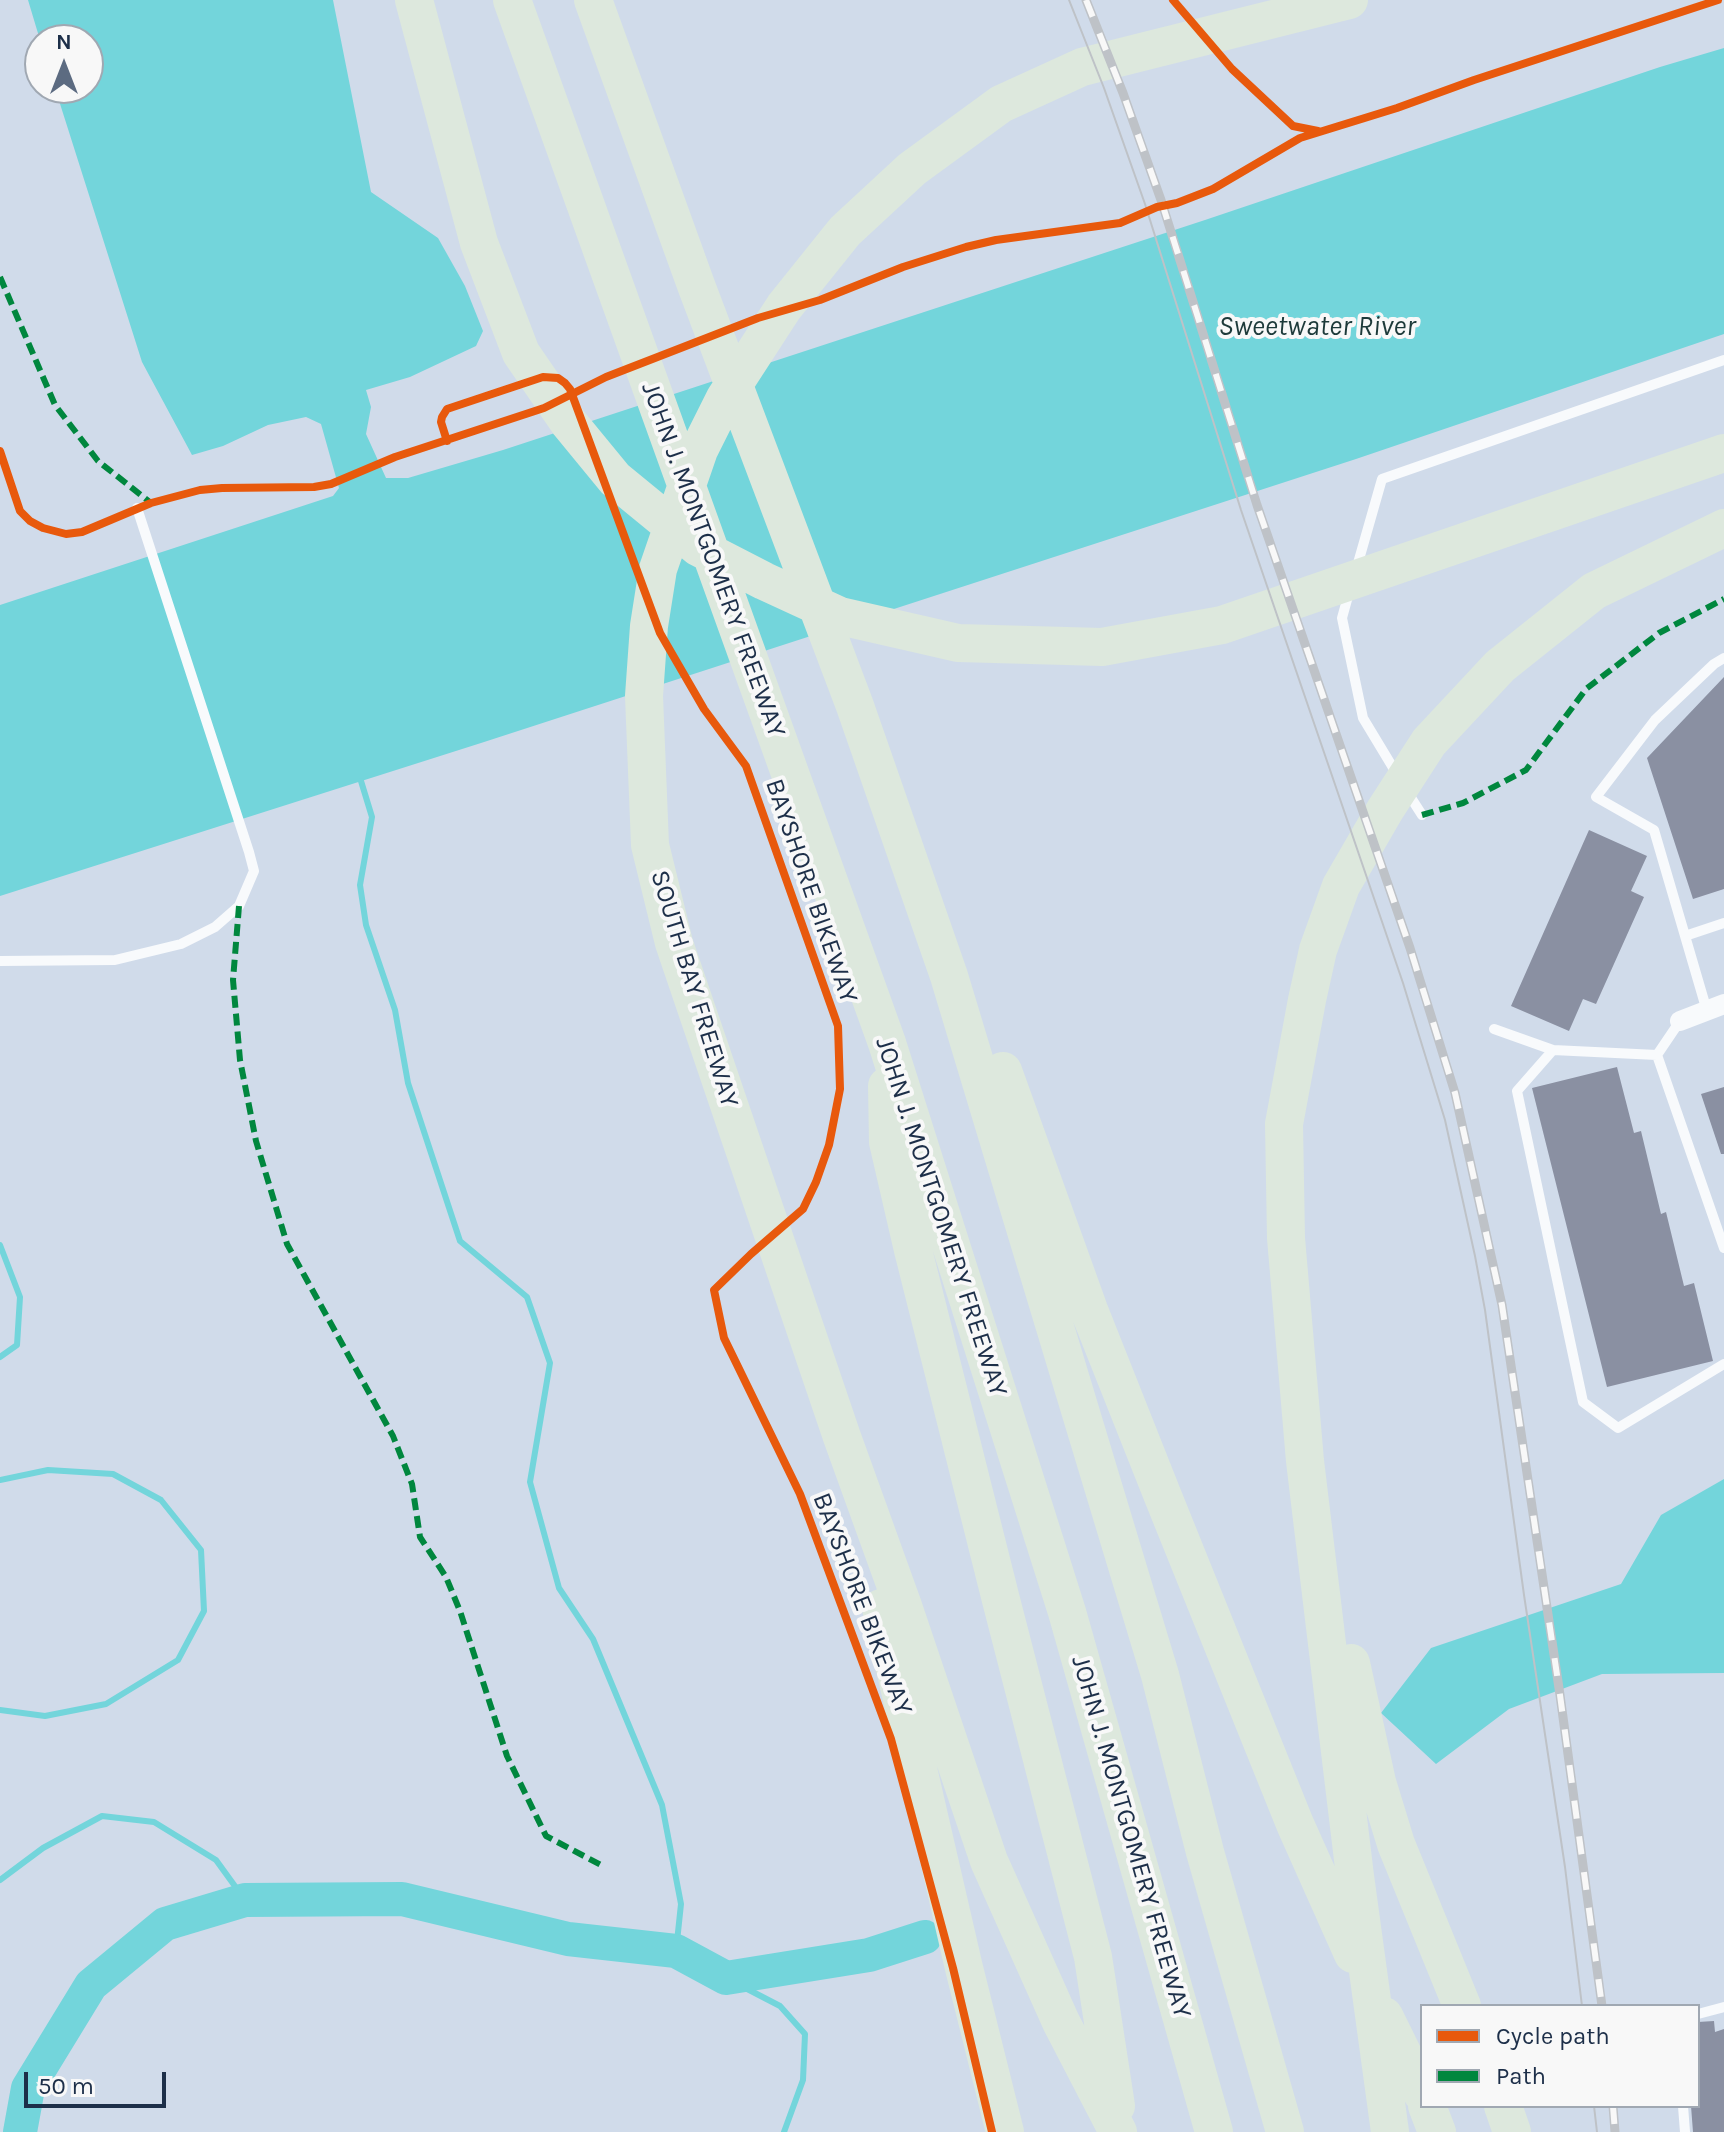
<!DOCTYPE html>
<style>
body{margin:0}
#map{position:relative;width:1724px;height:2132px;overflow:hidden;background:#d0dbea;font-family:Karla,sans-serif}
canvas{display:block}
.legend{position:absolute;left:1420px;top:2004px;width:280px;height:104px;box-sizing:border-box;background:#f8f8f8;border:2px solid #a0a8b2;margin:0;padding:10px 14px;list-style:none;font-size:24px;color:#1d2f49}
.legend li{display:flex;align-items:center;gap:16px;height:40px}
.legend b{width:40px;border:2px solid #a0a8b2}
.north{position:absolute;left:24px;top:24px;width:80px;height:80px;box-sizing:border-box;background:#f8f8f8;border:2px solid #a0a8b2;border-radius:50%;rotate:0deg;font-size:22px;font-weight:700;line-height:32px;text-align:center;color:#1d2f49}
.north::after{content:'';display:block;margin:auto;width:28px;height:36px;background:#5c6b81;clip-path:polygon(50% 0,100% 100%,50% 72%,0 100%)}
.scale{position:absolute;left:24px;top:2072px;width:142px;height:36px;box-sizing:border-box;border:4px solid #1d2f49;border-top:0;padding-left:10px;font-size:24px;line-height:28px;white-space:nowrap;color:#1d2f49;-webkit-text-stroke:6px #f8f8f8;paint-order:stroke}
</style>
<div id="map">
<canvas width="1724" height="2132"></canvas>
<ul class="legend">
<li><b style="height:10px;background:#e8590c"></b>Cycle path</li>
<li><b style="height:10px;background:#00873e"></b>Path</li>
</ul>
<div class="north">N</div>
<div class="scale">50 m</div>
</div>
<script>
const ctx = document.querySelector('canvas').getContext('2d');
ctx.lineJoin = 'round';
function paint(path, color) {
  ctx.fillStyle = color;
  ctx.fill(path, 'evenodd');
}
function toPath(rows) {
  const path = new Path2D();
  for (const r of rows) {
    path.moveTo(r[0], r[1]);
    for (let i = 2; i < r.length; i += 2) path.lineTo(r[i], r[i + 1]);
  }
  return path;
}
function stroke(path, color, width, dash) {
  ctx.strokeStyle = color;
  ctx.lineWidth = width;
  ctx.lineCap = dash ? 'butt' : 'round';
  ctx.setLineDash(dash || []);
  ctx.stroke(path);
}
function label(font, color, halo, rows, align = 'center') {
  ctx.font = font + ' Karla,sans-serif';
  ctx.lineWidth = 8;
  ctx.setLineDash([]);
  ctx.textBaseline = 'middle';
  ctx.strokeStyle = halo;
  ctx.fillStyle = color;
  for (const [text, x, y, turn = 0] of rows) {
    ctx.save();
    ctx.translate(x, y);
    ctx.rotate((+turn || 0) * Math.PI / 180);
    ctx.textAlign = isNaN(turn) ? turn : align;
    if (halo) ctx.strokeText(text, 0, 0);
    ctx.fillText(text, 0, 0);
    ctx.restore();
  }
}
const water = toPath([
 [28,0,333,0,371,192,438,238,465,286,483,331,476,346,410,377,366,390,371,407,366,434,386,478,408,478,503,450,1205,220,1660,67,1724,48,1724,334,1356,459,481,743,0,896,0,605,333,496,339,488,321,424,306,417,268,425,223,446,192,455,142,362,55,88,88,88,88,40,40,40],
 [1724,1479,1724,1673,1602,1674,1509,1709,1436,1764,1381,1713,1431,1648,1621,1584,1661,1515]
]);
const stream = toPath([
 [361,781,372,817,360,885,366,925,395,1010,408,1083,460,1241,527,1297,550,1363,530,1482,559,1588,593,1639,662,1805,681,1904,676,1951],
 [0,1245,20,1297,17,1345,0,1357],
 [0,1480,48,1470,113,1474,161,1500,201,1550,204,1611,178,1660,106,1704,45,1716,0,1710],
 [0,1880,43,1848,102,1816,154,1822,216,1860,245,1900],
 [726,1978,780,2006,805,2034,803,2080,784,2132]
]);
const river = toPath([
 [20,2132,28,2088,91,1985,165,1924,245,1900,402,1899,568,1939,676,1951,726,1978,869,1955,925,1937]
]);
const building = toPath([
 [1724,677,1724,889,1693,899,1647,758],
 [1589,830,1647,856,1631,891,1644,897,1596,1004,1583,999,1569,1031,1511,1006],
 [1617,1067,1634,1133,1641,1131,1661,1214,1666,1212,1684,1286,1694,1283,1713,1361,1607,1387,1532,1088],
 [1724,1087,1724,1154,1721,1154,1701,1094],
 [1714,2021,1715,2032,1724,2029,1724,2132,1693,2132,1691,2106,1698,2106,1698,2022]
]);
const service = toPath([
 [1356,570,1382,479,1724,360],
 [1350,589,1342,618,1363,718,1398,776],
 [1406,790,1422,815],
 [1685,936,1724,923],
 [0,961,115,960,181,944,215,927,239,906,254,871,249,852,137,508],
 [1707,1011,1654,830,1596,797,1655,720,1714,664,1724,658],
 [1680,1021,1657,1055,1724,1248],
 [1494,1029,1553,1050],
 [1657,1055,1553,1050,1517,1091,1583,1402,1618,1428,1724,1364],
 [1698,2014,1724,2007],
 [1683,2106,1685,2132]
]);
const minor = toPath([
 [1680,1021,1724,1004]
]);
const motorway = toPath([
 [414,0,479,243,521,353,569,423,615,479,698,547,764,581,840,616,958,643,1102,647,1222,625,1724,453],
 [512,0,887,1043,1067,1612,1214,2132],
 [593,0,696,285,855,706,949,976,1160,1675,1205,1852,1285,2132],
 [1003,1071,1089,1310,1162,1494,1295,1824,1353,1954],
 [887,1086,888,1142,913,1250,1001,1600,1093,1957,1116,2106],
 [881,1608,964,1968,1005,2132],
 [1351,1663,1377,1782,1396,1844,1462,2006],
 [1384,2016,1422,2093],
 [1427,2106,1437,2132],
 [1503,2106,1512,2132],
 [1118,2132,1061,2022,989,1861,903,1606,842,1437,674,943,650,845,644,696,649,626,658,569,699,450,725,398,784,307,845,231,912,169,1001,104,1082,67,1349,0],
 [1390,2132,1355,1876,1305,1461,1286,1238,1284,1124,1307,1000,1318,950,1341,886,1385,810,1429,742,1500,666,1594,591,1724,528]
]);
const tram = toPath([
 [1069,0,1104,88,1145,204,1241,510,1403,983,1445,1120,1475,1256,1485,1310,1524,1595,1565,1867,1582,2006],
 [1594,2106,1597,2132]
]);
const rail = toPath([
 [1086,0,1123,93,1161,200,1257,505,1410,948,1455,1093,1502,1305,1560,1695,1602,2006],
 [1613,2106,1615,2132]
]);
const quiet = toPath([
 [0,277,55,405,98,461,151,503],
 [1422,815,1463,803,1526,770,1586,689,1659,633,1724,599],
 [239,906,233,980,240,1060,256,1141,287,1244,393,1436,412,1484,420,1537,446,1577,460,1611,507,1756,546,1836,601,1865]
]);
const cycleway = toPath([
 [1173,0,1232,69,1293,126,1318,131],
 [447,441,441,422,442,417,447,409,543,377,558,378,565,383,570,389,660,633,704,709,746,766,838,1026,840,1089,829,1145,816,1182,803,1209,751,1254,714,1290,724,1338,800,1494,891,1739,953,1968,992,2132],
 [0,451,20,511,30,521,43,528,66,534,82,532,151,503,200,490,222,488,314,487,331,484,395,457,544,408,606,377,758,318,820,300,903,267,966,247,996,240,1120,223,1157,207,1177,203,1213,189,1300,138,1397,108,1474,80,1718,0]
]);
const streetNames = [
 ["JOHN J. MONTGOMERY FREEWAY",713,560,70],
 ["BAYSHORE BIKEWAY",811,891,71],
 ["SOUTH BAY FREEWAY",694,989,73],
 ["JOHN J. MONTGOMERY FREEWAY",941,1217,72],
 ["BAYSHORE BIKEWAY",862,1604,69],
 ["JOHN J. MONTGOMERY FREEWAY",1131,1837,74]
];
const waterNames = [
 ["Sweetwater River",1317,327]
];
paint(water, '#73d5db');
stroke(stream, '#73d5db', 6);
stroke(river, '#73d5db', 34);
paint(building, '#8a90a2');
stroke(service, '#f8fafc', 10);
stroke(minor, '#f8fafc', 20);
stroke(motorway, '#dde8dd', 38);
stroke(tram, '#bec2c7', 2);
stroke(rail, '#bec2c7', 9);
stroke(rail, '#f8f8f8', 6, [18]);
stroke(quiet, '#00873e', 6, [12, 6]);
stroke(cycleway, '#e8590c', 8);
label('26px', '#1d2f49', '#f8f8f8', streetNames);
label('italic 28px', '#1d3a3a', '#f8f8f8', waterNames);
</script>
